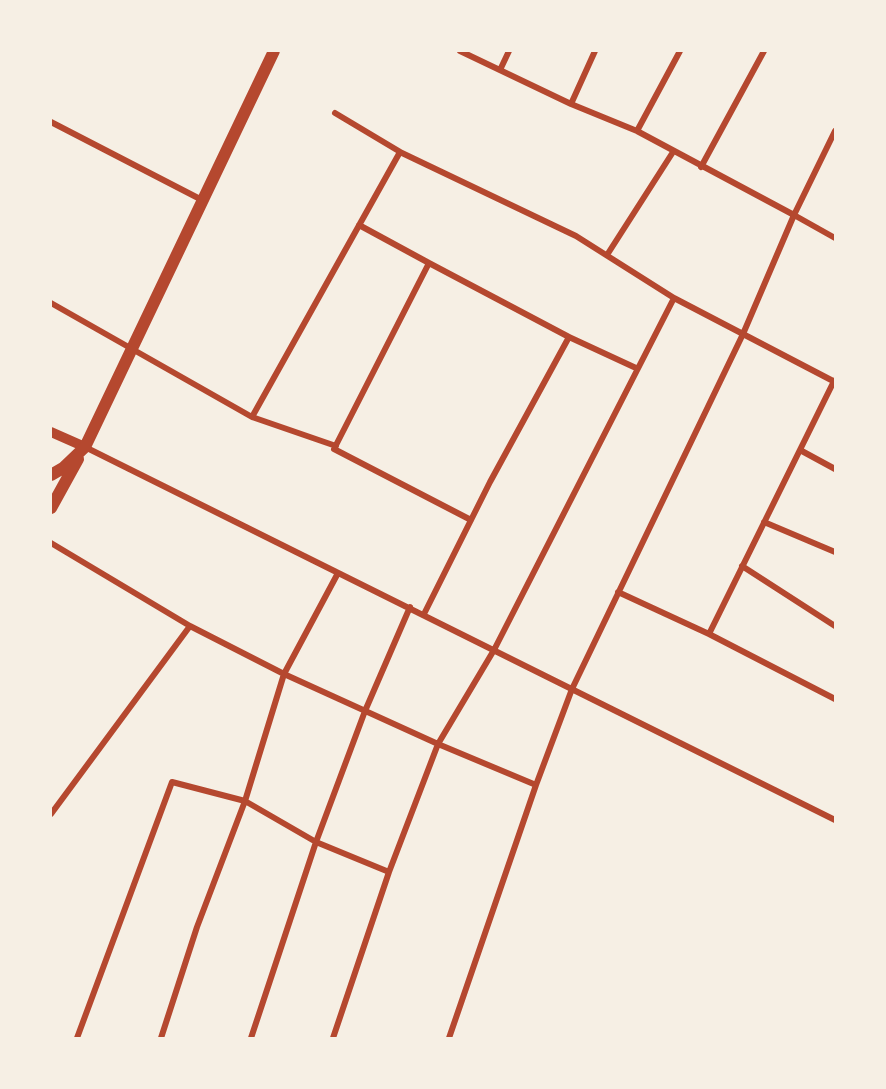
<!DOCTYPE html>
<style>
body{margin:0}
#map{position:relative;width:886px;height:1089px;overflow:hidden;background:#f6efe4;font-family:"Noto Sans",sans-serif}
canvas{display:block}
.frame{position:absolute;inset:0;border:52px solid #f6efe4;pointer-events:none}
</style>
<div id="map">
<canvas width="886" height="1089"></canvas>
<div class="frame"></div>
</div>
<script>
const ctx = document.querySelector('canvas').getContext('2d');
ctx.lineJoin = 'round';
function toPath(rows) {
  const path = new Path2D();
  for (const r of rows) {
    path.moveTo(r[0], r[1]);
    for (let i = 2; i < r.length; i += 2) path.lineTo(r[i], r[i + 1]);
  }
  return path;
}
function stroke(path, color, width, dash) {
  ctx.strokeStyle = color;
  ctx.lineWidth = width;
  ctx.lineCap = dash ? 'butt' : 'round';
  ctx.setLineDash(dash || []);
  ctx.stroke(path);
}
const minor = toPath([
 [460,51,571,104,637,131,794,215,835,131],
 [500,70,509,51],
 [571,104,595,51],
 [335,113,402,153,576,236,674,298],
 [51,122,202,200],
 [637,131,680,51],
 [701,167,764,51],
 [359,225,429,263],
 [607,255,673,152],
 [51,303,252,417,336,446],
 [252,417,400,152],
 [85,447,835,820],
 [800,450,835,469],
 [471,520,334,449,429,263,569,337],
 [764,522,835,552],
 [51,543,190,626,51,814],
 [742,566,835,626],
 [618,592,709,634,834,381],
 [424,614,490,482,569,337,636,368],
 [190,626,284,674,338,573],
 [709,634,835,699],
 [77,1038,172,782,245,801,316,842,389,872,438,744,536,785,572,689,743,334,835,382],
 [161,1038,197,927,245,801,284,674,438,744,494,650,674,298,743,334,794,215,835,238],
 [251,1038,316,842,365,711,410,607],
 [333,1038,389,872],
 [449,1038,536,785]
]);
const tertiary = toPath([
 [51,432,85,447]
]);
const secondary = toPath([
 [51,475,63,468,85,447,274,51],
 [51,508,78,459]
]);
stroke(minor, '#b5482f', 6);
stroke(tertiary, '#b5482f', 10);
stroke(secondary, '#b5482f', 12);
</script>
